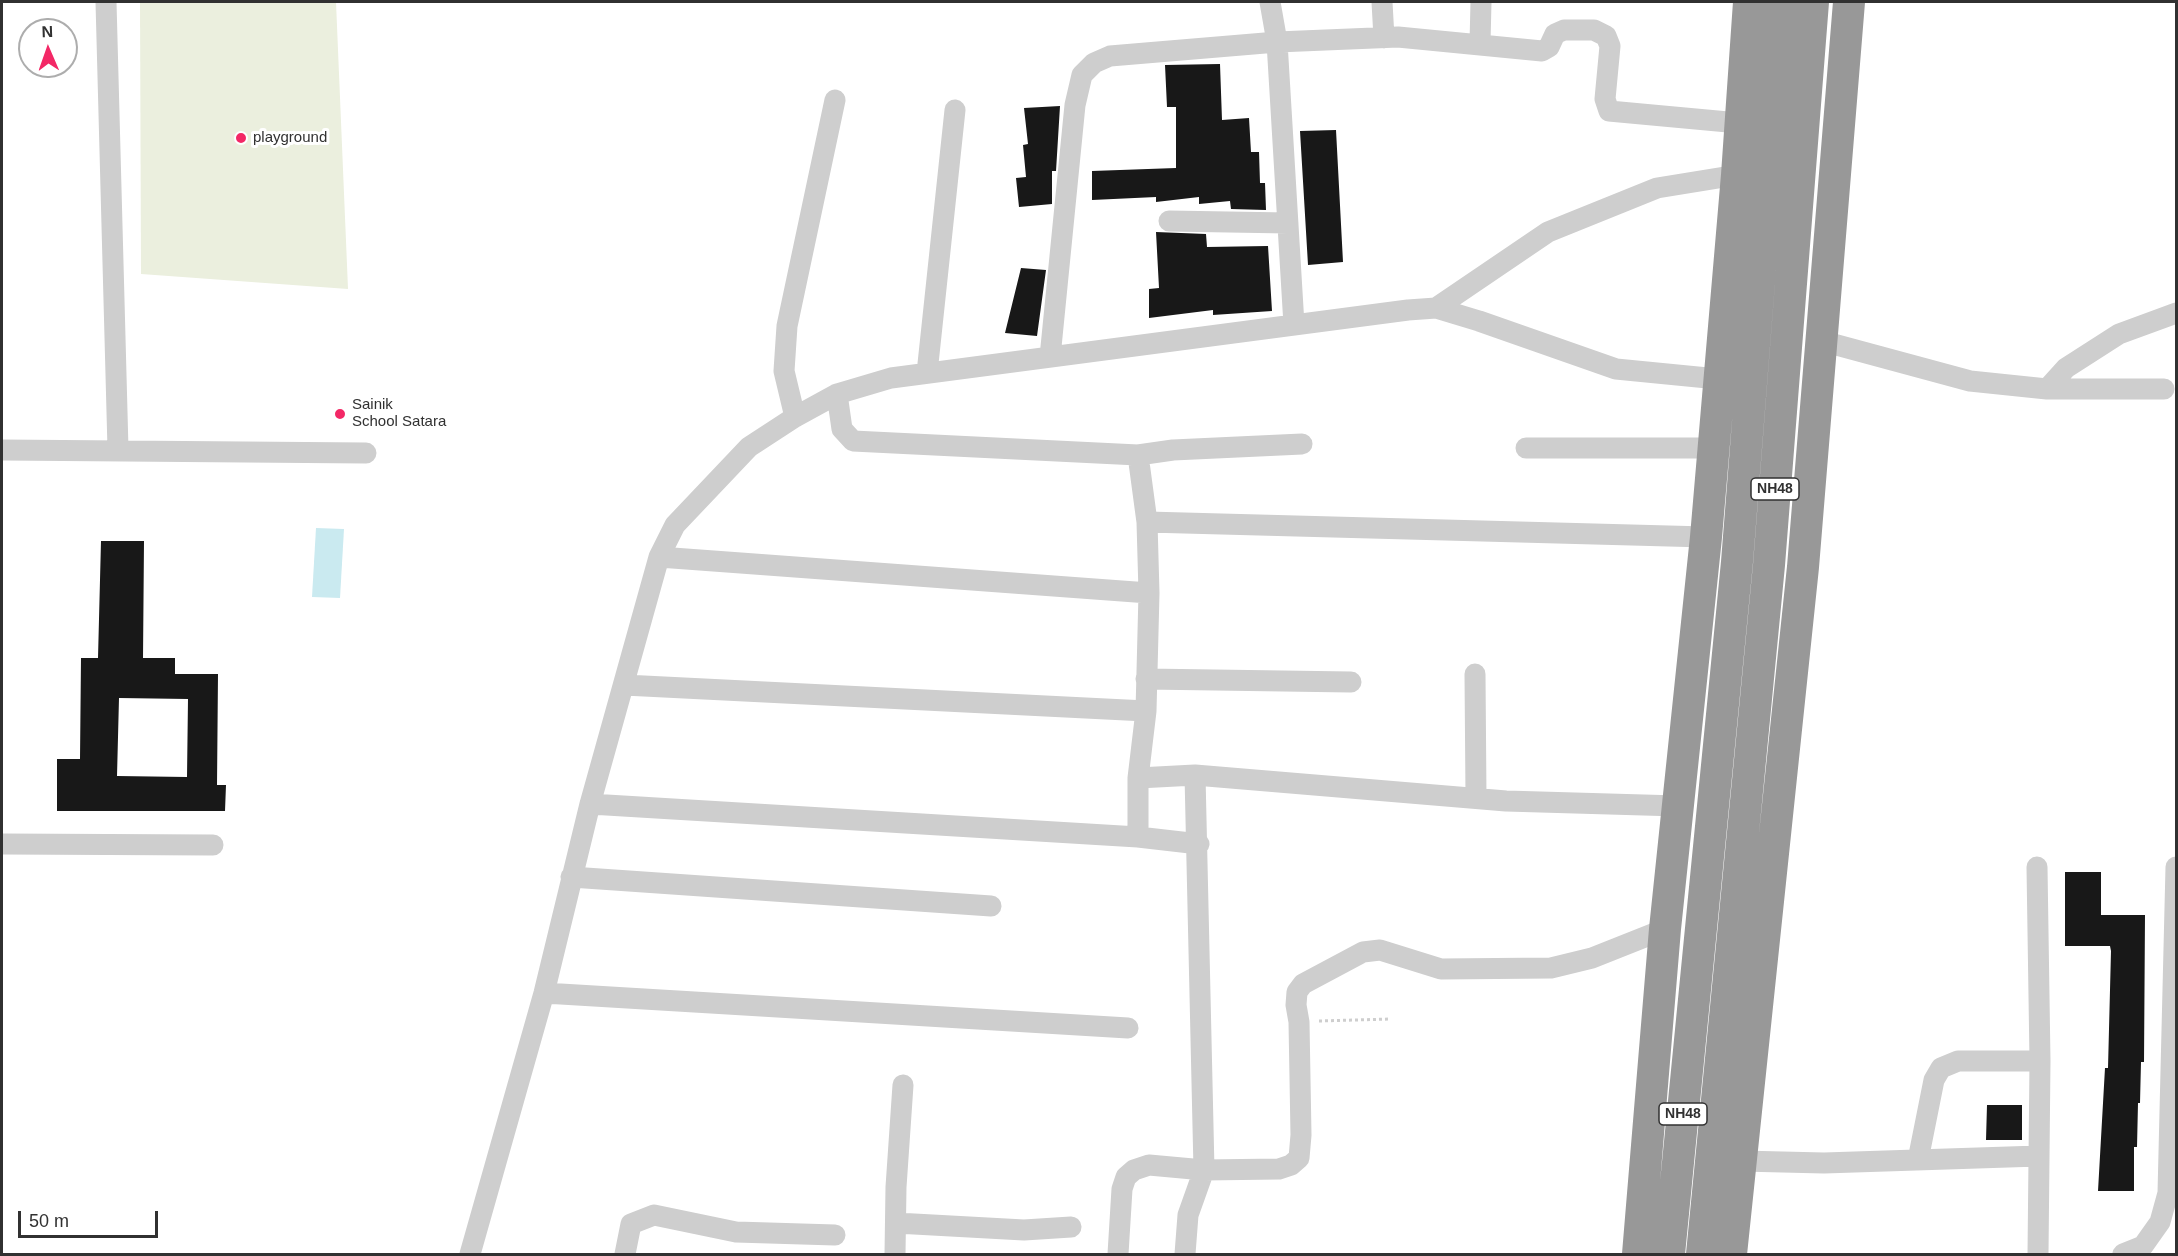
<!DOCTYPE html>
<style>
body{margin:0}
#map{position:relative;width:2178px;height:1256px;overflow:hidden;background:#fff;font-family:Helvetica,sans-serif}
canvas{display:block}
.frame{position:absolute;inset:0;border:3px solid #313131;pointer-events:none}
.north{position:absolute;left:18px;top:18px;width:60px;height:60px;box-sizing:border-box;background:#fff;border:2px solid #adadad;border-radius:50%;rotate:358deg;font-size:16px;font-weight:700;line-height:24px;text-align:center;color:#313131}
.north::after{content:'';display:block;margin:auto;width:21px;height:27px;background:#f32866;clip-path:polygon(50% 0,100% 100%,50% 72%,0 100%)}
.scale{position:absolute;left:18px;top:1211px;width:140px;height:27px;box-sizing:border-box;border:3px solid #313131;border-top:0;padding-left:8px;font-size:18px;line-height:21px;white-space:nowrap;color:#313131;-webkit-text-stroke:4px #fff;paint-order:stroke}
</style>
<div id="map">
<canvas width="2178" height="1256"></canvas>
<div class="frame"></div>
<div class="north">N</div>
<div class="scale">50 m</div>
</div>
<script>
const ctx = document.querySelector('canvas').getContext('2d');
ctx.lineJoin = 'round';
function paint(path, color) {
  ctx.fillStyle = color;
  ctx.fill(path, 'evenodd');
}
function toPath(rows) {
  const path = new Path2D();
  for (const r of rows) {
    path.moveTo(r[0], r[1]);
    for (let i = 2; i < r.length; i += 2) path.lineTo(r[i], r[i + 1]);
  }
  return path;
}
function stroke(path, color, width, dash) {
  ctx.strokeStyle = color;
  ctx.lineWidth = width;
  ctx.lineCap = dash ? 'butt' : 'round';
  ctx.setLineDash(dash || []);
  ctx.stroke(path);
}
function label(font, color, halo, rows, align = 'center') {
  ctx.font = font + ' Helvetica,sans-serif';
  ctx.lineWidth = 6;
  ctx.setLineDash([]);
  ctx.textBaseline = 'middle';
  ctx.strokeStyle = halo;
  ctx.fillStyle = color;
  for (const [text, x, y, turn = 0] of rows) {
    ctx.save();
    ctx.translate(x, y);
    ctx.rotate((+turn || 0) * Math.PI / 180);
    ctx.textAlign = isNaN(turn) ? turn : align;
    if (halo) ctx.strokeText(text, 0, 0);
    ctx.fillText(text, 0, 0);
    ctx.restore();
  }
}
const green = toPath([
 [140,2,336,2,348,289,141,274]
]);
const water = toPath([
 [316,528,344,529,340,598,312,597]
]);
const building = toPath([
 [1220,64,1222,120,1249,118,1251,152,1259,152,1260,183,1265,183,1266,210,1231,209,1230,201,1199,204,1199,197,1156,202,1156,197,1092,200,1092,171,1176,168,1176,107,1167,107,1165,65],
 [1060,106,1056,171,1052,171,1052,204,1019,207,1016,178,1026,177,1023,145,1028,144,1024,108],
 [1336,130,1343,262,1308,265,1300,131],
 [1156,232,1206,234,1207,247,1268,246,1272,311,1213,315,1213,310,1149,318,1149,289,1159,288],
 [1021,268,1046,270,1037,336,1005,333],
 [101,541,144,541,143,658,175,658,175,674,218,674,217,785,226,785,225,811,57,811,57,759,80,759,81,658,98,658],
 [119,698,188,699,187,777,117,776],
 [2065,872,2101,872,2101,915,2145,915,2144,1062,2141,1062,2140,1103,2138,1103,2137,1147,2134,1147,2134,1191,2098,1191,2105,1068,2108,1068,2111,951,2110,946,2065,946],
 [1987,1105,2022,1105,2022,1140,1986,1140]
]);
const path = toPath([
 [1319,1021,1390,1019]
]);
const minor = toPath([
 [106,2,118,449],
 [1270,2,1277,42,1294,325],
 [1382,2,1384,38],
 [1480,43,1481,2],
 [1169,221,1288,223],
 [1436,308,1548,232,1657,188,1737,175],
 [1822,341,1970,381,2047,389,2164,389],
 [1050,357,1075,105,1082,75,1094,63,1110,56,1277,42,1398,37,1542,51,1549,47,1555,34,1564,30,1594,30,1606,36,1610,46,1605,99,1609,111,1739,123],
 [927,373,955,110],
 [2047,389,2066,368,2119,334,2176,313],
 [837,394,842,429,853,441,1138,455,1147,522,1149,593,1146,711,1138,778,1138,837,1199,844],
 [795,417,784,371,787,326,835,100],
 [1526,448,1713,448],
 [2,450,366,453],
 [1138,455,1173,450,1302,444],
 [1147,522,1706,537],
 [659,557,1149,593],
 [1475,674,1476,797],
 [1146,679,1351,682],
 [624,685,1146,711],
 [1138,778,1195,775,1506,801,1678,806],
 [590,804,1138,837],
 [2,844,213,845],
 [2037,867,2040,1061,2038,1254],
 [571,877,991,906],
 [544,993,1128,1028],
 [1918,1160,1934,1080,1941,1068,1958,1061,2040,1061],
 [1741,1161,1824,1163,2039,1156],
 [896,1223,1024,1230,1071,1227],
 [470,1254,544,993,590,804,659,557,675,525,749,447,795,417,837,394,891,378,1408,310,1436,308,1479,321,1616,369,1718,379],
 [625,1254,631,1224,654,1215,736,1232,835,1235],
 [895,1254,896,1187,903,1085],
 [1118,1254,1122,1189,1126,1177,1134,1170,1149,1165,1204,1170,1195,775],
 [1185,1254,1188,1215,1204,1170,1279,1169,1291,1165,1299,1158,1301,1135,1299,1022,1296,1005,1297,992,1303,984,1363,952,1380,950,1441,969,1551,968,1592,958,1665,929],
 [2123,1254,2143,1246,2160,1222,2168,1193,2176,867]
]);
const highway = toPath([
 [1638,1254,1665,929,1706,537,1737,175,1749,2],
 [1669,1254,1737,562,1781,2],
 [1702,1254,1769,565,1813,2],
 [1731,1254,1803,567,1849,2]
]);
const markers = [
 [241,138,6,"#f32866"],
 [340,414,6,"#f32866"]
];
const shields = [
 [1775,489,48],
 [1683,1114,48]
];
const shieldNames = [
 ["NH48",1775,489],
 ["NH48",1683,1114]
];
const poiNames = [
 ["playground",253,138],
 ["Sainik",352,405],
 ["School Satara",352,422]
];
paint(green, '#ebefde');
paint(water, '#caeaf0');
paint(building, '#181818');
stroke(path, '#cecece', 3, [3, 3]);
stroke(minor, '#cecece', 21);
stroke(highway, '#989898', 32);
for (const [x, y, r, color] of markers) {
  const dot = new Path2D();
  dot.arc(x, y, r, 0, 2 * Math.PI);
  ctx.fillStyle = color;
  ctx.fill(dot);
  stroke(dot, '#fff', 2);
}
for (const [x, y, w] of shields) {
  const box = new Path2D();
  box.roundRect(x - w / 2, y - 11, w, 22, 4.5);
  ctx.fillStyle = '#fff';
  ctx.fill(box);
  stroke(box, '#313131', 1.5);
}
label('bold 14px', '#313131', null, shieldNames);
label('15px', '#313131', '#fff', poiNames, 'left');
</script>
